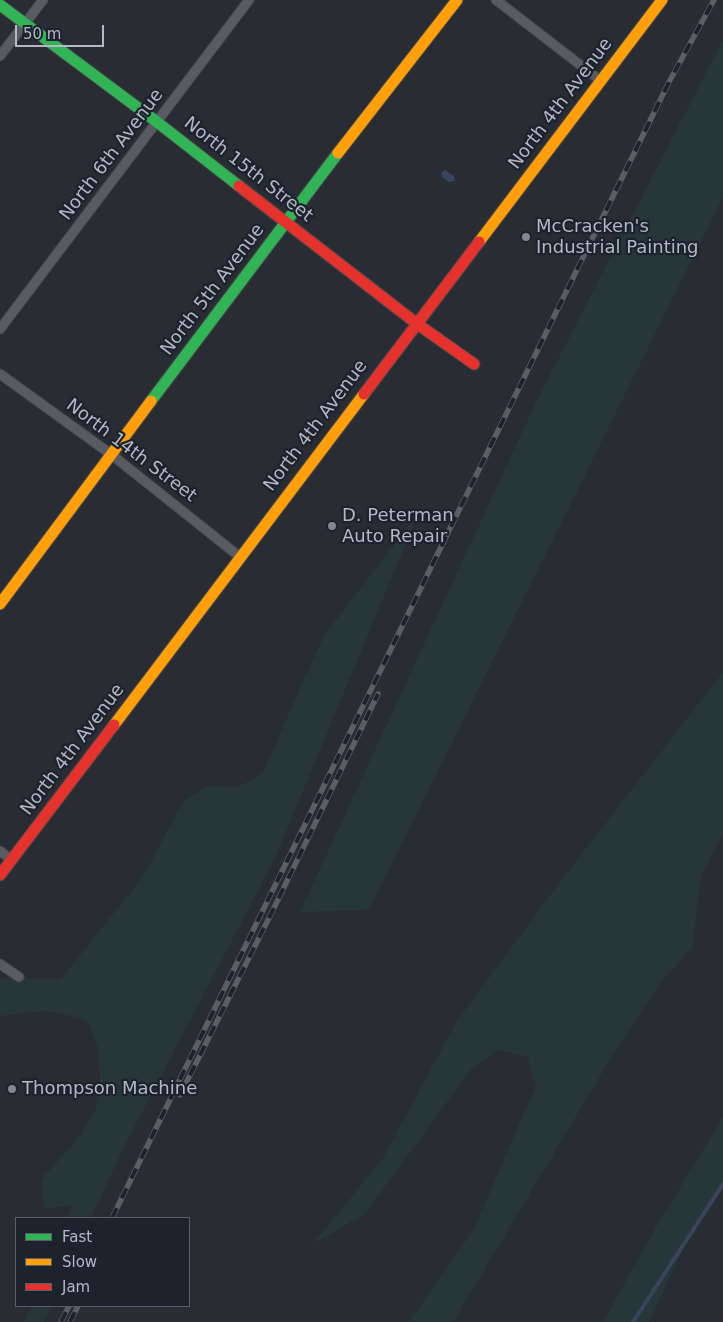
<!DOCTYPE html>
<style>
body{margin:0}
#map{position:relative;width:723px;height:1322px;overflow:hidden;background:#292c33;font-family:"DejaVu Sans",sans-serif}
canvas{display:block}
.legend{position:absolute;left:15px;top:1217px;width:175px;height:90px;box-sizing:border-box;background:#1c232d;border:1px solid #585f6a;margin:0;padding:6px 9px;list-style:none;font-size:15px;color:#b2b8c5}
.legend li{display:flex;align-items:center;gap:10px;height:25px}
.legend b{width:25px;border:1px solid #585f6a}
.scale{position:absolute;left:15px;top:25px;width:89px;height:22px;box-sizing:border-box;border:2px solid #b2b8c5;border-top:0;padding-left:6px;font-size:15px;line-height:18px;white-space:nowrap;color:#b2b8c5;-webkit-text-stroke:4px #1c232d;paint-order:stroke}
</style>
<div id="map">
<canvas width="723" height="1322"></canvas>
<ul class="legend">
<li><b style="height:6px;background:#30b455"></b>Fast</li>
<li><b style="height:6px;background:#ff9f0a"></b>Slow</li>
<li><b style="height:6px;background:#e5322d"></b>Jam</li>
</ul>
<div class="scale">50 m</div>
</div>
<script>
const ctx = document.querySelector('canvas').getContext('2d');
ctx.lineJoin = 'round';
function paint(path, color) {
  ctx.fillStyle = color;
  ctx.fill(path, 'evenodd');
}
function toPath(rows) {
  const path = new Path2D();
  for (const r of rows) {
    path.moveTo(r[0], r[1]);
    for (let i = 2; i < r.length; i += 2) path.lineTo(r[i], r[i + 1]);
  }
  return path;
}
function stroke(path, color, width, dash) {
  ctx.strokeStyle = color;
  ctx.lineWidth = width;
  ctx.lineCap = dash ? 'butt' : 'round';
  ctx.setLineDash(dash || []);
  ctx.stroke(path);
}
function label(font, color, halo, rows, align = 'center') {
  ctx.font = font + ' "DejaVu Sans",sans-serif';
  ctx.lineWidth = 4.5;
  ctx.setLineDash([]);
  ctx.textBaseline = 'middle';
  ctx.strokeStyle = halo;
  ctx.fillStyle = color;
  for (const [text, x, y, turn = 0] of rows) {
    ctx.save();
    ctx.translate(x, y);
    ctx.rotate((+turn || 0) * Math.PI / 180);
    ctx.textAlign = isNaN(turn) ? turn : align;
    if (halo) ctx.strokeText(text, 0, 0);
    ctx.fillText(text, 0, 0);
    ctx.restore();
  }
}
const green = toPath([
 [723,40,723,197,369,910,300,912,537,400],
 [418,514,276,856,125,1145,91,1218,67,1218,72,1205,44,1209,41,1180,81,1135,96,1109,100,1079,98,1048,87,1020,59,1013,42,1011,0,1016,0,978,61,979,134,888,151,862,184,800,209,786,238,787,263,773,300,688,325,634],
 [723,672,723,834,702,874,692,948,662,981,608,1063,453,1322,409,1322,474,1229,535,1088,528,1057,498,1050,472,1068,365,1214,313,1244,383,1158,457,1021,556,887],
 [723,1117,723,1183,685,1245,649,1322,603,1322,649,1239],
 [31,1306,51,1306,44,1322,24,1322]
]);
const water = toPath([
 [445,170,454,176,455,181,449,182,442,177,441,173]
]);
const stream = toPath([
 [633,1322,723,1184]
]);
const street = toPath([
 [496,0,601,81],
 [0,56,43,0],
 [0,329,249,0],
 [0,374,112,455,240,557],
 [0,851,12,860],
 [0,964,19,977]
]);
const fast = toPath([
 [0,5,157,122,239,186],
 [151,401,338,153]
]);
const slow = toPath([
 [338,153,457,0],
 [479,242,662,0],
 [0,604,151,401],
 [114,725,364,394]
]);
const jam = toPath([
 [239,186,416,323,474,364],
 [364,394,479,242],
 [0,875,114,725]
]);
const rail = toPath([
 [180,1095,271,914,378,694],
 [112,1218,669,82,714,0],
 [61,1322,69,1306],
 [70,1322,78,1306]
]);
const markers = [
 [526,237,5,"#828792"],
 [332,526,5,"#828792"],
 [12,1089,5,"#828792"]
];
const streetNames = [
 ["North 4th Avenue",561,104,-53],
 ["North 6th Avenue",112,155,-53],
 ["North 15th Street",248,170,38],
 ["North 5th Avenue",213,290,-53],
 ["North 4th Avenue",316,426,-53],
 ["North 14th Street",131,451,37],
 ["North 4th Avenue",73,750,-53]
];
const poiNames = [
 ["McCracken's",536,227],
 ["Industrial Painting",536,248],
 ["D. Peterman",342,516],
 ["Auto Repair",342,537],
 ["Thompson Machine",22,1089]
];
paint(green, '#273639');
paint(water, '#38455c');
stroke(stream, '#38455c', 4);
stroke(street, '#45474c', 11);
stroke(fast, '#45474c', 13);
stroke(slow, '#45474c', 13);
stroke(jam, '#45474c', 13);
stroke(street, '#585b62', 9);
stroke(fast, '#30b455', 11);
stroke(slow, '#ff9f0a', 11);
stroke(jam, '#e5322d', 11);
stroke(rail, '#5c5e65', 5.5);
stroke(rail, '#1c232d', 4, [11]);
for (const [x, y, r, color] of markers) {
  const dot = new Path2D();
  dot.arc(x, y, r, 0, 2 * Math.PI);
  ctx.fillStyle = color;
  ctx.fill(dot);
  stroke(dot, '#1c232d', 2);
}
label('18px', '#b2b8c5', '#1c232d', streetNames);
label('18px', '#b2b8c5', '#1c232d', poiNames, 'left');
</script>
